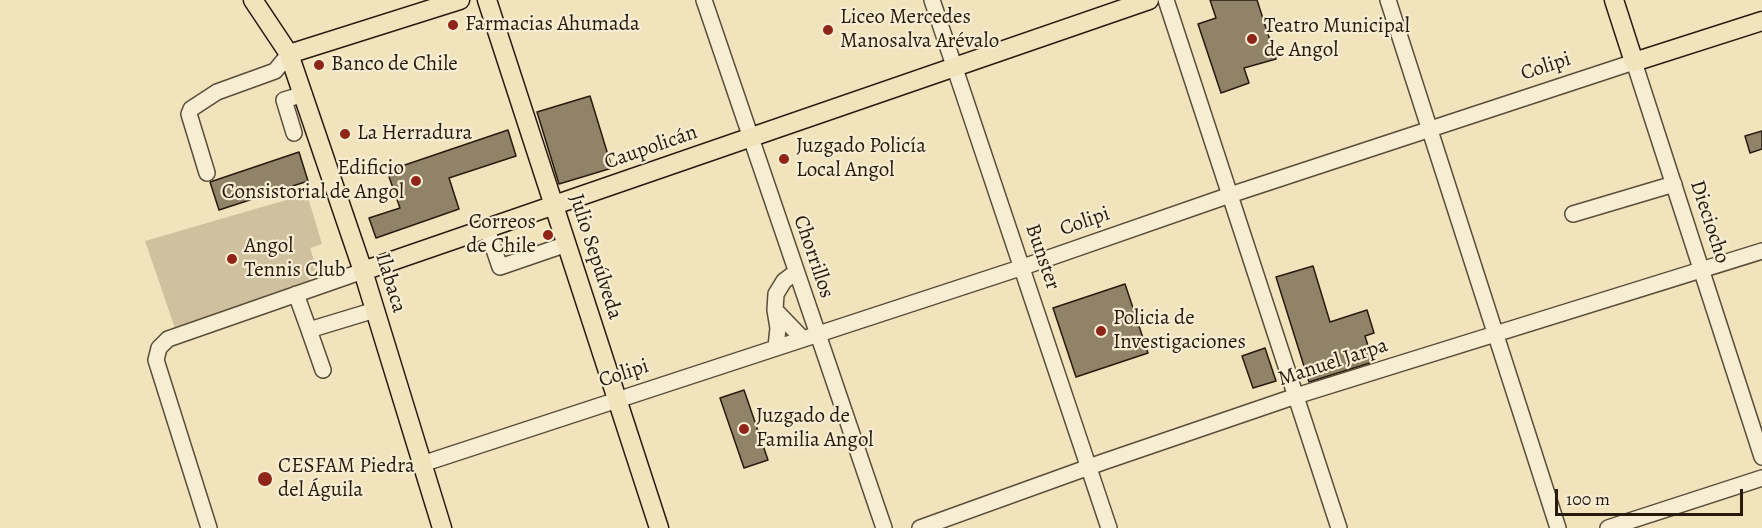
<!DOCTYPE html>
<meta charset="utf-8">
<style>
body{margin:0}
#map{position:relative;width:1762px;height:528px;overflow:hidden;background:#f1e3bc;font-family:Alegreya,serif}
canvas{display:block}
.scale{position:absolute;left:1555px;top:489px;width:188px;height:27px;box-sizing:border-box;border:3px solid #281b0e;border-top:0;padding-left:8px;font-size:18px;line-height:21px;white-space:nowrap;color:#281b0e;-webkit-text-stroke:4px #f6edd3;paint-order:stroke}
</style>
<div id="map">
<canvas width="1762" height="528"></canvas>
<div class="scale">100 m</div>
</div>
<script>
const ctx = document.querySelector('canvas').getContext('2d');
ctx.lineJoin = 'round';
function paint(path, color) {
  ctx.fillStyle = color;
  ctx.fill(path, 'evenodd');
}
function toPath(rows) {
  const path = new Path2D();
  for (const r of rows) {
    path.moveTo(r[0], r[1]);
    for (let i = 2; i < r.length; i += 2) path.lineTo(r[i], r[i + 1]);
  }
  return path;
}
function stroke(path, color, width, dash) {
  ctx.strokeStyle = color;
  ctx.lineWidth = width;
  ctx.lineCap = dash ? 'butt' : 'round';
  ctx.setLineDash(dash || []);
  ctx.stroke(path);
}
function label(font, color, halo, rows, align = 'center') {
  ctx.font = font + ' Alegreya,serif';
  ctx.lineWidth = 4.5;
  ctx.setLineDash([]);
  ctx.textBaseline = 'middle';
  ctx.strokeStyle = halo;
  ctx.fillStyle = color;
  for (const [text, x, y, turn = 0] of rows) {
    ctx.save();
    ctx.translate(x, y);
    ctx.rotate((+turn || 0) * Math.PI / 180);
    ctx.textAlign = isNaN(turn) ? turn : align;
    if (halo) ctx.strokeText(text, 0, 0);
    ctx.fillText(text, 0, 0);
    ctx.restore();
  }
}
const green = toPath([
 [307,194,322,244,310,248,317,270,307,273,310,282,175,328,145,241]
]);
const building = toPath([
 [1210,0,1257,0,1276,59,1244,68,1249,83,1221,93,1198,24,1216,18,1210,0],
 [590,96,612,168,559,184,537,112,590,96],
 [508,130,516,156,449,178,459,209,376,238,369,218,400,208,387,171,508,130],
 [1762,131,1762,149,1750,153,1745,136,1762,131],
 [299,152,308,181,219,210,210,182,299,152],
 [1313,266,1330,322,1367,310,1374,333,1365,336,1373,362,1309,382,1276,277,1313,266],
 [1125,284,1148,353,1076,377,1053,308,1125,284],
 [1265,348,1276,381,1253,388,1242,356,1265,348],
 [744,390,768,460,744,468,720,398,744,390]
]);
const minor = toPath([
 [704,0,884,528],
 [932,0,1109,528],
 [1166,0,1339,528],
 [1388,0,1558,528],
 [294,133,284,100,304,94],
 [207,173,189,114,191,109,217,92,275,71,289,54],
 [1573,214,1674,184],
 [487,229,500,267,567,244],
 [296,294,309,330,375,310],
 [775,310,803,339],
 [309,330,323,370],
 [776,347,778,328,775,310,776,294,784,281,796,272],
 [422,464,1023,267,1230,195,1634,62,1762,457],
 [209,528,156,360,159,348,168,339,363,271],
 [920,528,1103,462,1296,396,1762,251],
 [1608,528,1762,478]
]);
const major = toPath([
 [253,0,289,54,460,0],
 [487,0,659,528],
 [1614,0,1634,62,1762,21],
 [289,54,363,271,442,528],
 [363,271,1149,0]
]);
const markers = [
 [453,25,6,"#8f2418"],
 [828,30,6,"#8f2418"],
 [1252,39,6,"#8f2418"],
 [319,65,6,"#8f2418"],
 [345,134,6,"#8f2418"],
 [784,159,6,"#8f2418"],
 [416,181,6,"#8f2418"],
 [548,235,6,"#8f2418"],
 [232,259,6,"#8f2418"],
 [1101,331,6,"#8f2418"],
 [744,429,6,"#8f2418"],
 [265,479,8,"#8f2418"]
];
const poiNames = [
 ["Liceo Mercedes",840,18],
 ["Manosalva Arévalo",840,42],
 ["Farmacias Ahumada",465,25],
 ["Teatro Municipal",1264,27],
 ["de Angol",1264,51],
 ["Banco de Chile",331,65],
 ["La Herradura",357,134],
 ["Juzgado Policía",796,147],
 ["Local Angol",796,171],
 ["Edificio",404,169,"right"],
 ["Consistorial de Angol",404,193,"right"],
 ["Correos",536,223,"right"],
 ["de Chile",536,247,"right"],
 ["Angol",244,247],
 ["Tennis Club",244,271],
 ["Policia de",1113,319],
 ["Investigaciones",1113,343],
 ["Juzgado de",756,417],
 ["Familia Angol",756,441],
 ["CESFAM Piedra",278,467],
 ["del Águila",278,491]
];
const streetNames = [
 ["Colipi",1546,67,-18],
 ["Caupolicán",651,148,-19],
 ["Colipi",1085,222,-19],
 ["Dieciocho",1709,222,72],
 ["Julio Sepúlveda",595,257,72],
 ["Chorrillos",813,257,71],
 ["Bunster",1042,257,71],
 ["Ilabaca",390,283,73],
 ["Manuel Jarpa",1333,363,-18],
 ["Colipi",624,374,-18]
];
paint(green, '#cfc19e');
paint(building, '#918368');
stroke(building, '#281b0e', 1.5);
stroke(minor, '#5a4d3a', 18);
stroke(major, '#281b0e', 21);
stroke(minor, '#f6edd3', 15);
stroke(major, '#f1e3bc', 18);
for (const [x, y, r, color] of markers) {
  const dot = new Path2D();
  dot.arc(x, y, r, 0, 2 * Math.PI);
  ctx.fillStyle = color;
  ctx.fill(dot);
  stroke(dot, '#f6edd3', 2);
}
label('21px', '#281b0e', '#f6edd3', poiNames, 'left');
label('21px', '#281b0e', '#f6edd3', streetNames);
</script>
